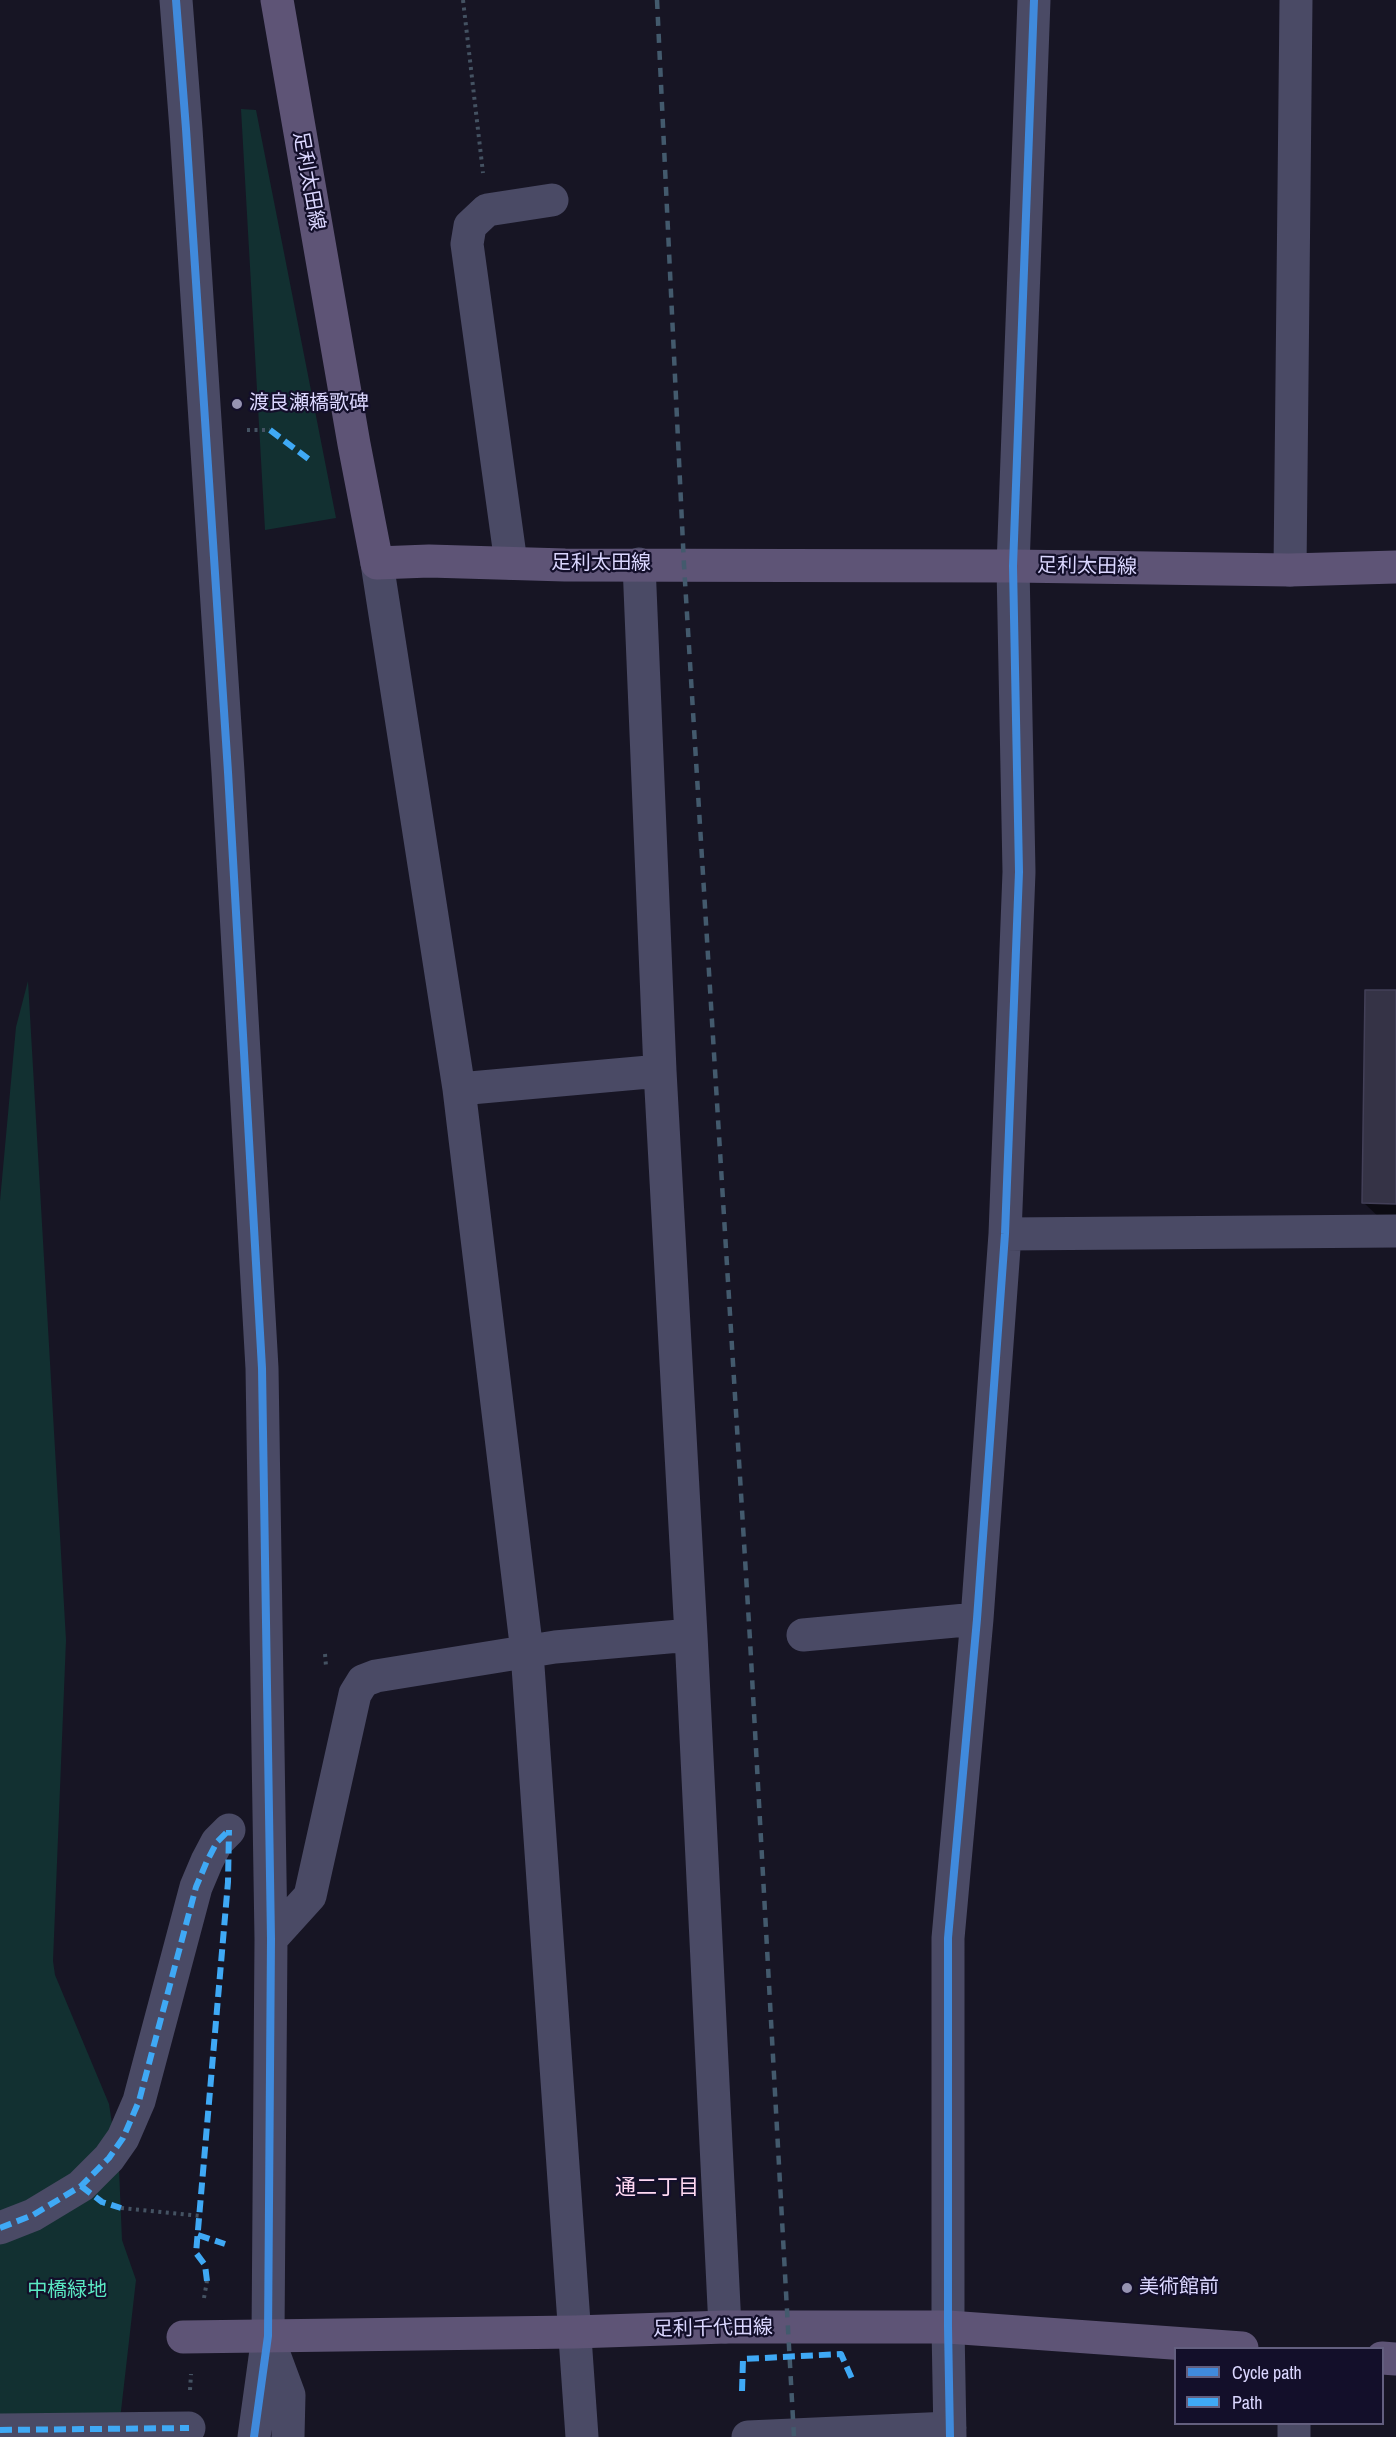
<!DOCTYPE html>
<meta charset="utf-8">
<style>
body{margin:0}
#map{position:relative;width:1396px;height:2437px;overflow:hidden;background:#171524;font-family:"Archivo Narrow",sans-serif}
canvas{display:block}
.legend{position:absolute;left:1174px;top:2347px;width:210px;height:78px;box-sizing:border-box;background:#130f2a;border:2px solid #635f7f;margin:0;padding:8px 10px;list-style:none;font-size:18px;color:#dbd7ff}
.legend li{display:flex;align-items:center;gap:12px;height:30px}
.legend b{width:30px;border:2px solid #635f7f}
</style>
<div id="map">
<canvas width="1396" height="2437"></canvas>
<ul class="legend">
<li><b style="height:8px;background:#408adc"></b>Cycle path</li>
<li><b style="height:8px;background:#3fa9f5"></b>Path</li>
</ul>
</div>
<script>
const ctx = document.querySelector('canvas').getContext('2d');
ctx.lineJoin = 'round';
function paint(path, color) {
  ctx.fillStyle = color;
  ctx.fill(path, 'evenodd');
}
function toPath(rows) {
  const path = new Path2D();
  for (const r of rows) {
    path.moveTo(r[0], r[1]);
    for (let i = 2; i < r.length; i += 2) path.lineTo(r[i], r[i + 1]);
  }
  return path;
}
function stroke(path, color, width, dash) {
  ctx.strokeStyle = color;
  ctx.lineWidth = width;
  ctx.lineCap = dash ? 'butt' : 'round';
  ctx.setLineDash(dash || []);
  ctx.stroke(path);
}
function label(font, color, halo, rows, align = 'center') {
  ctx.font = font + ' "Archivo Narrow","Noto Sans JP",sans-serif';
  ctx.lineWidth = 4.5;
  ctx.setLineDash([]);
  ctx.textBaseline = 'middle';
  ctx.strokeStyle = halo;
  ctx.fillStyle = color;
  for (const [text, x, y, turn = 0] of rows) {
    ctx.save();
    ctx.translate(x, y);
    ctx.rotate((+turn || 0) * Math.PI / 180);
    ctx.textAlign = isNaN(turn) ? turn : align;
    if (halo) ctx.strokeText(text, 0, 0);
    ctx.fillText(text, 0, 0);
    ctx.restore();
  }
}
const green = toPath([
 [241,109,256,110,336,518,265,530],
 [28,981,66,1640,53,1961,55,1975,109,2104,119,2169,122,2240,136,2280,118,2437,0,2437,0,1201,16,1027]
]);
const shadow = toPath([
 [1396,992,1396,1226,1387,1225,1363,1202]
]);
const building = toPath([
 [1365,990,1396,990,1396,1204,1362,1203,1365,990]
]);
const path = toPath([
 [463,0,483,173],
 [247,430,270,430],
 [325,1654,326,1666],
 [121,2208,200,2216],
 [204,2298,207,2281],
 [190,2390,191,2374]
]);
const minor = toPath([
 [176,0,186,129,228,772,262,1368,271,1939,268,2336,254,2437],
 [377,563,459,1089,527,1652,582,2437],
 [511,563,467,244,470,226,487,210,552,200],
 [639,564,660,1071,691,1635,725,2327],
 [1290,570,1296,0],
 [459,1089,660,1071],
 [1005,1234,1396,1231],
 [803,1635,977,1619],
 [271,1939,310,1896,355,1694,363,1681,376,1676,555,1647,691,1635],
 [0,2228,33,2215,81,2186,109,2158,123,2138,139,2101,196,1887,207,1861,217,1842,229,1830],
 [269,2341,289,2395,288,2437],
 [1294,2424,1294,2437],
 [0,2430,189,2428],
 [748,2437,950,2428],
 [950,2437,948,2327,948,1938,977,1619,1005,1234,1019,872,1013,566,1034,0]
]);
const major = toPath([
 [277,0,354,444,377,563,429,561,565,565,1013,566,1290,570,1396,567],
 [183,2337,575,2332,725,2327,948,2327,1242,2348],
 [1382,2358,1396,2359]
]);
const rail = toPath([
 [657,0,684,565,750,1640,794,2437]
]);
const quiet = toPath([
 [270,430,311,461],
 [81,2186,102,2202,121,2208],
 [0,2228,33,2215,81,2186,109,2158,123,2138,139,2101,196,1887,207,1861,217,1842,229,1830],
 [198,2235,225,2244],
 [207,2281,205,2265,196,2253,228,1882,229,1830],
 [742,2391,743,2359,841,2354,853,2381],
 [0,2430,189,2428]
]);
const cycleway = toPath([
 [176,0,186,129,228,772,262,1368,271,1939,268,2336,254,2437],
 [950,2437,948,2327,948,1938,977,1619,1005,1234,1019,872,1013,566,1034,0]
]);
const markers = [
 [237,404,6,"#9693b2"],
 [1127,2288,6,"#9693b2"]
];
const streetNames = [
 ["足利太田線",308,181,80],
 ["足利太田線",601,564],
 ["足利太田線",1087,567,1],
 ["足利千代田線",713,2329,-1]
];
const poiNames = [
 ["渡良瀬橋歌碑",249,404],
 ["美術館前",1139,2288]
];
const parkNames = [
 ["中橋緑地",67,2291]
];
const neighbourhoodNames = [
 ["通二丁目",657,2188]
];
paint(green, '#123031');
paint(shadow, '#0007');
paint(building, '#353346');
stroke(building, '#434058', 1.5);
stroke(path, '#445262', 4, [3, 4.5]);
stroke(minor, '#4a4a65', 33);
stroke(major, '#5e5476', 33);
stroke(rail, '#435a6d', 4.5, [9, 8]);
stroke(quiet, '#3fa9f5', 6, [12, 6]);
stroke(cycleway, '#408adc', 8);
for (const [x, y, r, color] of markers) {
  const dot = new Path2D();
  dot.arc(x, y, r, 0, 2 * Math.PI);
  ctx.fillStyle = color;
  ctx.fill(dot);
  stroke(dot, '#130f2a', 2);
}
label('20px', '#dbd7ff', '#130f2a', streetNames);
label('20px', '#dbd7ff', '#130f2a', poiNames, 'left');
label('20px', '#5ae8c2', '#130f2a', parkNames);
label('21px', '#ffd9f2', '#130f2a', neighbourhoodNames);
</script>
